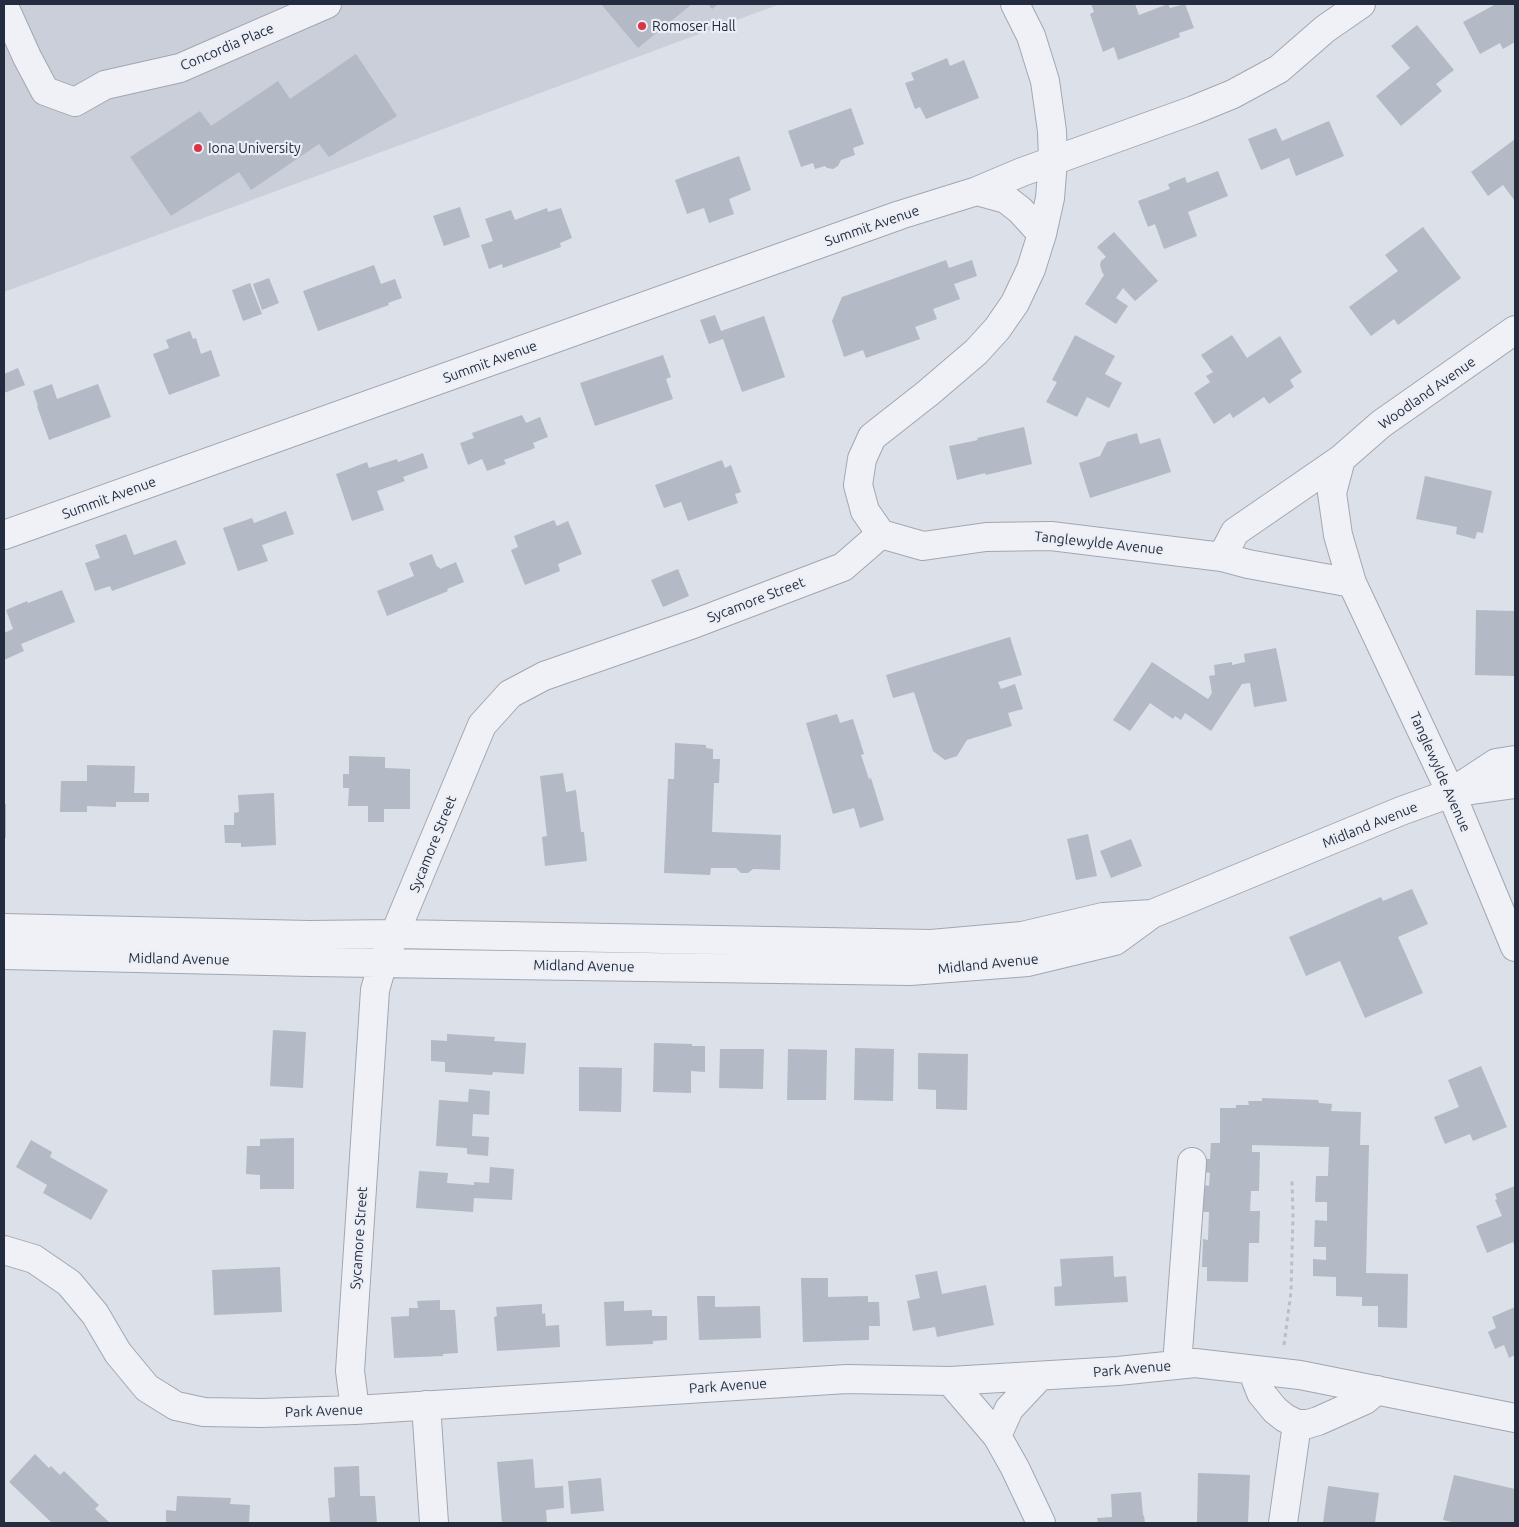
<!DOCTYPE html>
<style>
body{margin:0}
#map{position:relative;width:1519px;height:1527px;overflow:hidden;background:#dce0e8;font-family:Ubuntu,sans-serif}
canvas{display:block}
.frame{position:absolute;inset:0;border:5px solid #242d3f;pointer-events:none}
</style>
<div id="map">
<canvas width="1519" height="1527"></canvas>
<div class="frame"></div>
</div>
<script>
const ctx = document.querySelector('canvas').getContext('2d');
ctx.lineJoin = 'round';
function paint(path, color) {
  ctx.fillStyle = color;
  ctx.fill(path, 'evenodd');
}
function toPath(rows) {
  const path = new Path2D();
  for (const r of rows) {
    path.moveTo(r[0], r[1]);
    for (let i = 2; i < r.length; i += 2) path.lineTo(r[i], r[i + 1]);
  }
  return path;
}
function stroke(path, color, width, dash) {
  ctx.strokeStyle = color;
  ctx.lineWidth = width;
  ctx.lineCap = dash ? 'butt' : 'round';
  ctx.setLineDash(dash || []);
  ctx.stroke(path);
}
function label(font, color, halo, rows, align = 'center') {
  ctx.font = font + ' Ubuntu,sans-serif';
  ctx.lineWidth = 4.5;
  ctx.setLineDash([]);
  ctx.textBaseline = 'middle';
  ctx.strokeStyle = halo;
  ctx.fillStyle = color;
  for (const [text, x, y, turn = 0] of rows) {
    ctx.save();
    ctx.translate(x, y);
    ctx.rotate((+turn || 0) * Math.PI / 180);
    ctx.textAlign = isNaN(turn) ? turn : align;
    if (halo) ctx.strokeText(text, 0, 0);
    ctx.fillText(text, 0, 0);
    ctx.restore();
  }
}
const built = toPath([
 [4,4,780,4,4,292]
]);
const building = toPath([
 [601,4,692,4,638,48],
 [708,4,718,4,712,9],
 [1091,4,1135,4,1139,15,1168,4,1170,8,1185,4,1194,28,1179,33,1180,37,1118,60,1114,47,1103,52,1090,14,1094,12],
 [1496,4,1515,4,1515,42,1503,49,1500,43,1480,54,1463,22],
 [1417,25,1454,70,1436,84,1442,91,1401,126,1376,96,1410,68,1391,46],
 [356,54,397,116,329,157,319,144,251,190,239,172,171,216,130,157,200,111,211,126,278,81,290,99],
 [947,58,950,66,964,60,979,98,926,119,920,107,915,109,905,83,914,80,911,73],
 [851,108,864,144,853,148,855,155,841,160,838,166,833,169,827,168,825,166,815,169,813,163,801,167,788,131],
 [1329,121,1344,156,1296,176,1289,158,1261,170,1248,139,1276,128,1282,141],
 [1515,139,1515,201,1503,185,1488,196,1471,172],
 [739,156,751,190,729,199,734,214,709,223,704,208,687,214,675,180],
 [1218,171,1228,196,1188,212,1197,236,1164,249,1155,224,1148,227,1138,201,1170,189,1168,184,1185,177,1187,183],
 [460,207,470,237,444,246,433,216],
 [547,208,548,212,561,208,572,238,560,243,561,247,503,268,502,264,489,269,481,245,493,241,485,219,511,210,515,220],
 [1423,227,1461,278,1398,325,1394,319,1371,336,1349,307,1398,271,1385,255],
 [1114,232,1158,281,1135,301,1123,288,1116,298,1128,306,1116,324,1085,304,1104,275,1102,272,1100,265,1101,261,1106,257,1097,247],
 [946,260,949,268,972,260,977,276,954,284,960,299,933,309,937,319,915,327,920,339,866,358,863,350,844,357,832,321,842,297],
 [374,265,381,284,395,279,402,298,388,303,389,305,318,331,303,291],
 [269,278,279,303,262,310,253,284],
 [250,283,262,314,243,321,232,290],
 [715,315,721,331,764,316,785,377,742,392,723,339,709,344,700,320],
 [190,331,193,339,196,338,201,354,211,350,220,376,169,395,153,354,169,348,166,340],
 [1075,335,1115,356,1105,374,1122,383,1109,408,1087,397,1077,417,1046,402,1057,382,1052,380],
 [1232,335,1247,358,1280,336,1302,372,1290,380,1294,387,1269,404,1264,397,1233,418,1230,413,1214,424,1194,393,1210,382,1206,376,1213,372,1201,355],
 [663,355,671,377,666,379,673,399,595,426,580,383],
 [18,368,25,385,4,393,4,374],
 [52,384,57,399,98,384,111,417,49,440,37,406,38,406,33,391],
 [522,415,526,423,540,417,548,437,533,443,535,448,504,460,506,464,487,471,482,459,468,465,460,443,474,438,472,433],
 [1024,427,1032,464,986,475,985,473,957,480,949,446,978,440,977,438],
 [1137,433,1140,444,1160,438,1171,472,1090,498,1079,463,1100,456,1107,442],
 [423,453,428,468,403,477,405,481,377,491,384,510,352,521,336,474,367,462,369,468,397,459,398,462],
 [722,460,725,468,731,465,741,492,735,494,738,503,688,521,681,502,664,508,655,485],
 [1425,476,1492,491,1483,533,1477,532,1475,539,1456,534,1457,527,1416,519],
 [286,511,294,534,262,545,268,561,238,571,223,528,252,518,254,523],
 [554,520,557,526,568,521,582,554,558,564,560,571,525,585,511,550,518,547,514,536],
 [126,534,134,555,176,540,186,564,112,591,110,586,95,591,85,563,100,558,95,545],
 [432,554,437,567,438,566,440,569,456,562,464,582,447,589,448,591,387,616,377,591,414,576,409,563],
 [678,569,689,596,663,607,651,580],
 [62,590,75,622,21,644,24,651,4,660,4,633,13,629,6,610,27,601,28,603],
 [1476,610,1515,611,1515,676,1475,675],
 [1010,637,1022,675,998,682,1001,689,1015,684,1023,709,1008,713,1012,726,967,740,957,756,945,760,933,751,914,692,893,698,886,675],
 [1276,648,1287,701,1254,707,1250,683,1242,684,1211,731,1185,713,1181,720,1175,716,1173,719,1150,703,1130,731,1113,720,1152,662,1208,699,1212,693,1209,676,1215,675,1214,665,1232,662,1232,665,1245,662,1244,654],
 [837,714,840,723,853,719,864,754,861,755,869,779,871,778,884,820,860,828,854,808,833,814,806,723],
 [675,743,706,745,706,748,713,749,713,759,720,759,719,783,714,783,712,832,781,835,780,870,753,869,748,873,741,873,736,868,711,868,710,875,664,873,668,779,674,779],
 [349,756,385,757,385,768,410,769,410,809,384,809,384,822,368,822,368,806,348,806,349,788,343,788,343,774,349,774],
 [87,765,135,766,134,793,149,793,149,802,116,802,116,807,87,806,87,812,60,812,61,781,87,781],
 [563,773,566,792,576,790,581,832,584,832,587,861,545,866,542,837,547,836,540,776],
 [274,793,276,845,241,847,241,843,225,843,224,825,234,825,234,813,239,812,238,795],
 [4,804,6,804,6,838,4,838],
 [1088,834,1097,876,1076,880,1067,839],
 [1131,839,1142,866,1111,878,1100,851],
 [1412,889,1428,924,1398,937,1423,993,1365,1018,1340,961,1306,976,1289,937,1381,897,1383,901],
 [273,1030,306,1032,303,1088,270,1086],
 [447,1034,495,1037,494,1041,526,1043,524,1074,493,1072,492,1075,445,1072,445,1062,431,1061,431,1040,447,1041],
 [654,1043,692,1044,692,1046,705,1046,705,1072,691,1071,691,1093,653,1092],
 [855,1048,894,1049,893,1101,854,1100],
 [720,1049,764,1049,763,1089,719,1088],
 [788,1049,827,1050,826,1100,787,1100],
 [918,1053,968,1054,967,1110,936,1109,936,1090,918,1089],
 [1481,1066,1507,1127,1473,1141,1470,1134,1445,1144,1434,1117,1459,1107,1448,1080],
 [579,1067,622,1068,621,1112,579,1111],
 [469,1089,490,1091,489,1115,473,1114,472,1136,489,1137,488,1156,467,1154,467,1148,436,1146,439,1100,468,1102],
 [1262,1098,1318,1100,1319,1103,1332,1104,1331,1111,1361,1112,1360,1145,1369,1145,1366,1273,1408,1274,1407,1328,1378,1327,1378,1306,1362,1306,1362,1297,1336,1296,1336,1277,1313,1276,1313,1259,1326,1260,1326,1247,1314,1247,1315,1220,1327,1221,1327,1202,1315,1202,1316,1176,1328,1176,1329,1147,1252,1145,1252,1152,1260,1152,1259,1191,1251,1191,1250,1211,1260,1211,1259,1243,1249,1243,1248,1282,1207,1281,1207,1267,1202,1267,1203,1239,1208,1240,1209,1212,1203,1212,1204,1185,1209,1186,1210,1173,1204,1172,1205,1159,1210,1159,1211,1143,1220,1143,1220,1108,1236,1108,1236,1105,1249,1105,1248,1101,1262,1101],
 [294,1138,294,1189,260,1189,260,1175,246,1174,247,1146,260,1146,260,1139],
 [31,1140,52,1152,50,1157,108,1190,91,1220,43,1193,47,1185,16,1167],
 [490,1167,514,1169,512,1200,474,1198,473,1212,416,1208,419,1171,448,1173,447,1183,474,1185,474,1182,489,1183],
 [1515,1186,1515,1248,1513,1242,1487,1253,1476,1226,1502,1216,1495,1200,1497,1199,1495,1194],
 [1113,1256,1114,1277,1126,1276,1128,1302,1055,1306,1054,1287,1062,1286,1060,1259],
 [280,1267,282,1312,214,1315,212,1270],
 [937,1271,942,1294,986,1285,994,1325,937,1337,935,1327,913,1331,907,1301,920,1298,915,1275],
 [801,1278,828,1278,828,1297,868,1296,868,1302,879,1302,880,1326,869,1326,869,1340,803,1342],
 [697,1296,715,1296,715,1307,760,1306,761,1338,699,1340],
 [440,1300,440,1310,455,1310,458,1353,443,1354,443,1356,394,1358,391,1317,409,1316,409,1308,418,1308,417,1301],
 [624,1301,624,1311,652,1310,652,1316,667,1316,667,1340,653,1341,653,1344,606,1346,604,1302],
 [542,1304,542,1314,545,1313,546,1326,559,1325,560,1347,497,1351,494,1317,497,1316,496,1307],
 [1515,1307,1515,1355,1509,1358,1504,1345,1495,1349,1488,1332,1496,1328,1492,1317],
 [35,1454,49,1468,51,1466,60,1475,64,1471,99,1505,95,1509,110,1523,52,1523,9,1482],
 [533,1459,535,1488,563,1486,564,1508,546,1510,547,1523,502,1523,497,1462],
 [359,1466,360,1496,375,1496,377,1523,330,1523,328,1498,335,1497,334,1467],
 [1198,1473,1250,1475,1248,1523,1197,1523],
 [1454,1475,1515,1489,1515,1523,1456,1523,1443,1520],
 [601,1478,604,1511,571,1514,568,1481],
 [1328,1486,1379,1493,1375,1523,1323,1523],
 [1141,1492,1143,1515,1144,1516,1145,1523,1098,1523,1097,1518,1112,1517,1111,1494],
 [177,1496,231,1498,230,1504,250,1505,249,1523,166,1523,166,1510,176,1511]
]);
const path = toPath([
 [1284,1345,1291,1292,1293,1215,1292,1180]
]);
const minor = toPath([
 [1015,4,1031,36,1045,81,1052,131,1053,161,1050,198,1042,234,1031,269,1015,303,997,329,976,352,928,393,872,437,862,459,858,485,865,511,881,534,923,546,986,537,1051,536,1222,557,1248,564,1352,583,1451,793,1515,947],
 [4,6,27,57,45,91,75,102,105,85,180,68,327,4],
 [977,191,1006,199,1020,210,1042,234],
 [1341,459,1332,493,1338,535,1352,583],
 [4,535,900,215,977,191,1022,172,1194,110,1233,94,1279,69,1325,29,1361,4],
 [1222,557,1235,532,1341,459,1381,424,1515,330],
 [1458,788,1496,763,1515,760],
 [4,928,309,935,396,934,931,944,1022,936,1103,917,1152,914],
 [4,955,311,962,910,971,1028,962,1115,941,1152,914,1401,811,1451,793,1515,784],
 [4,1250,34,1259,69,1283,95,1314,118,1353,147,1388,176,1406,204,1412,261,1413,355,1410,847,1379,950,1381,1118,1371,1195,1363,1300,1375,1515,1418],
 [1177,1365,1192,1162],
 [1252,1370,1261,1393,1275,1410,1285,1418,1297,1424,1308,1424,1318,1421,1365,1400,1377,1390],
 [950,1381,997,1436,1015,1468,1041,1523],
 [426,1405,434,1523],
 [355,1410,350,1371,375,990,383,962,482,725,510,694,544,676,696,623,843,567,881,534],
 [997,1436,1009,1409,1040,1376],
 [1283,1523,1297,1424]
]);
const markers = [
 [642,26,5,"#da3446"],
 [198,148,5,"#da3446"]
];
const poiNames = [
 ["Romoser Hall",652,26],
 ["Iona University",208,148]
];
const streetNames = [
 ["Concordia Place",227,47,-23],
 ["Summit Avenue",872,226,-19],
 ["Summit Avenue",490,362,-20],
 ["Woodland Avenue",1427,393,-35],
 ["Summit Avenue",109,498,-20],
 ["Tanglewylde Avenue",1099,543,6],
 ["Sycamore Street",756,600,-21],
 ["Tanglewylde Avenue",1440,772,66],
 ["Midland Avenue",1370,825,-22],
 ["Sycamore Street",433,844,-68],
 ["Midland Avenue",179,959,1],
 ["Midland Avenue",988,964,-6],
 ["Midland Avenue",584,966,1],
 ["Sycamore Street",359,1238,-86],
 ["Park Avenue",1132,1369,-5],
 ["Park Avenue",728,1386,-4],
 ["Park Avenue",324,1411,-2]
];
paint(built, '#cacfda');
paint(building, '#b3b9c5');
stroke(minor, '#a1a7b2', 30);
stroke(path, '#babec6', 3, [4, 4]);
stroke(minor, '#eff1f6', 28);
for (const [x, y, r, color] of markers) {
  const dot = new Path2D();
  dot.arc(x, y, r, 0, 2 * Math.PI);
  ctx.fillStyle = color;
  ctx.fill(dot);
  stroke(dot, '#ebeff5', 2);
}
label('14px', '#242d3f', '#ebeff5', poiNames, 'left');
label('14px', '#242d3f', '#ebeff5', streetNames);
</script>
